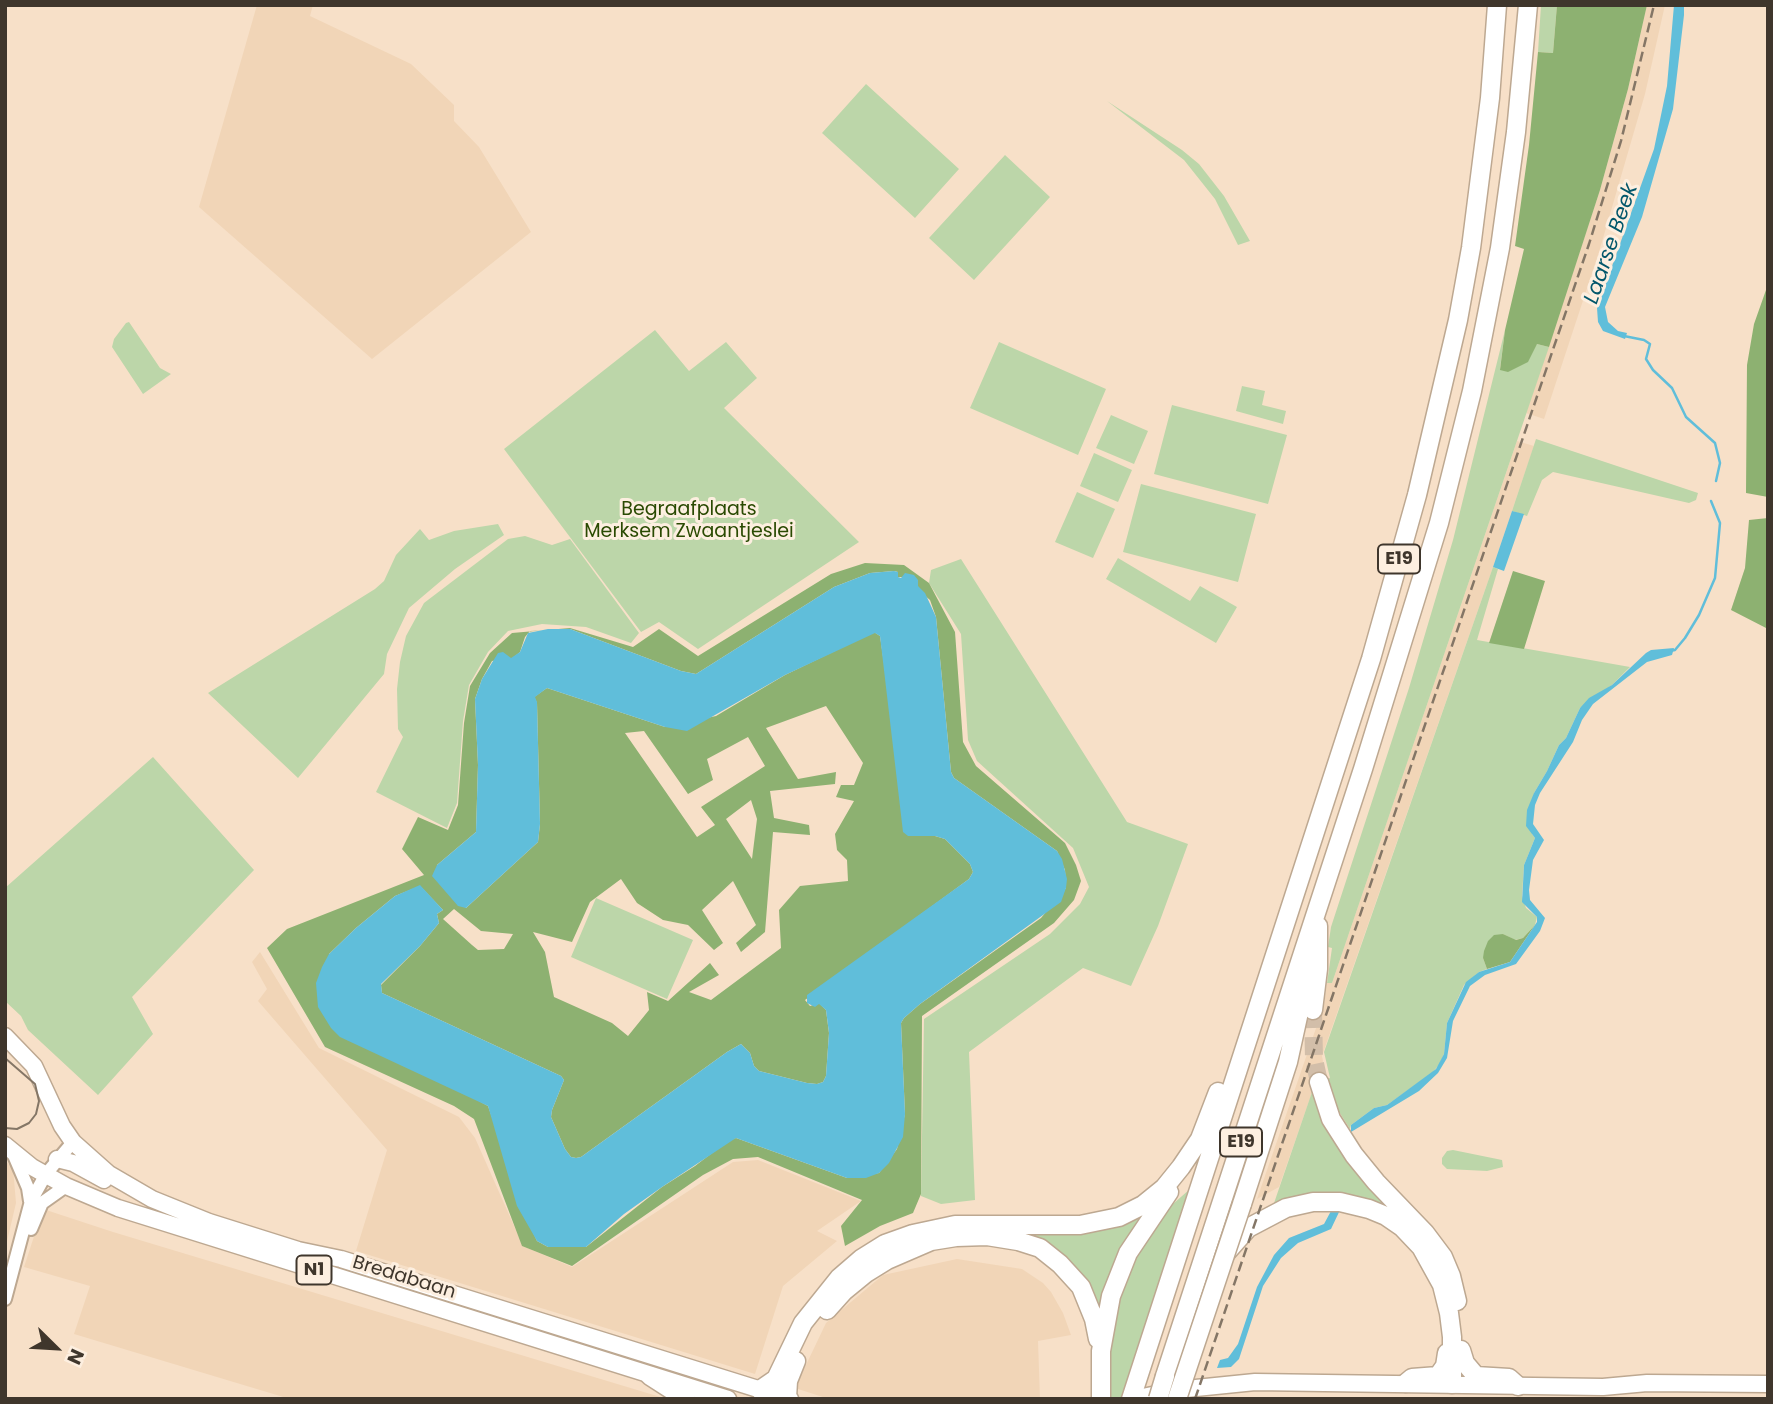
<!DOCTYPE html>
<style>
body{margin:0}
#map{position:relative;width:1773px;height:1404px;overflow:hidden;background:#f7e0c8;font-family:Poppins,sans-serif}
canvas{display:block}
.frame{position:absolute;inset:0;border:7px solid #3f362c;pointer-events:none}
.north{position:absolute;left:21px;top:1313px;width:70px;height:70px;-webkit-text-stroke:5px #fdefe0;paint-order:stroke;rotate:114deg;font-size:19px;font-weight:700;line-height:28px;text-align:center;color:#3f362c}
.north::after{content:'';display:block;margin:auto;width:24px;height:32px;background:#3f362c;clip-path:polygon(50% 0,100% 100%,50% 72%,0 100%)}
</style>
<div id="map">
<canvas width="1773" height="1404"></canvas>
<div class="frame"></div>
<div class="north">N</div>
</div>
<script>
const ctx = document.querySelector('canvas').getContext('2d');
ctx.lineJoin = 'round';
function paint(path, color) {
  ctx.fillStyle = color;
  ctx.fill(path, 'evenodd');
}
function toPath(rows) {
  const path = new Path2D();
  for (const r of rows) {
    path.moveTo(r[0], r[1]);
    for (let i = 2; i < r.length; i += 2) path.lineTo(r[i], r[i + 1]);
  }
  return path;
}
function stroke(path, color, width, dash) {
  ctx.strokeStyle = color;
  ctx.lineWidth = width;
  ctx.lineCap = dash ? 'butt' : 'round';
  ctx.setLineDash(dash || []);
  ctx.stroke(path);
}
function label(font, color, halo, rows, align = 'center') {
  ctx.font = font + ' Poppins,sans-serif';
  ctx.lineWidth = 6;
  ctx.setLineDash([]);
  ctx.textBaseline = 'middle';
  ctx.strokeStyle = halo;
  ctx.fillStyle = color;
  for (const [text, x, y, turn = 0] of rows) {
    ctx.save();
    ctx.translate(x, y);
    ctx.rotate((+turn || 0) * Math.PI / 180);
    ctx.textAlign = isNaN(turn) ? turn : align;
    if (halo) ctx.strokeText(text, 0, 0);
    ctx.fillText(text, 0, 0);
    ctx.restore();
  }
}
const built = toPath([
 [257,5,313,5,310,16,411,64,454,105,454,121,479,147,531,232,372,359,199,207],
 [1647,5,1665,5,1645,94,1599,252,1544,419,1526,413,1600,190,1628,89],
 [1517,441,1534,446,1493,567,1322,1056,1323,1061,1279,1187,1257,1199,1324,1005,1327,983,1332,983],
 [260,952,319,1048,459,1117,475,1138,523,1246,572,1267,733,1162,758,1160,861,1201,817,1231,837,1241,783,1286,755,1374,356,1251,387,1150,258,1001,267,989,252,962],
 [5,1161,13,1168,16,1203,5,1250],
 [43,1209,113,1232,667,1399,290,1399,74,1334,90,1286,24,1267],
 [957,1259,1022,1269,1043,1283,1051,1292,1063,1313,1071,1335,1038,1341,1040,1399,829,1399,795,1388,826,1323,883,1275]
]);
const green = toPath([
 [1541,5,1557,5,1553,53,1538,52],
 [866,84,959,169,915,218,822,133],
 [1107,101,1182,150,1199,164,1224,196,1250,241,1238,245,1215,199,1184,160],
 [1005,155,1050,197,974,280,929,238],
 [129,322,160,368,171,374,143,394,112,347,114,339,126,323],
 [655,330,689,371,726,342,757,378,724,408,859,542,698,649,659,622,641,632,504,449],
 [1505,330,1500,369,1537,344,1549,347,1332,983,1327,983,1332,948,1328,947,1331,927,1409,688,1453,540],
 [999,342,1106,389,1078,455,970,408],
 [1242,386,1265,391,1262,405,1286,411,1283,424,1236,411],
 [1172,405,1287,435,1268,504,1154,474],
 [1111,415,1148,431,1134,464,1096,448],
 [1536,439,1698,493,1696,500,1689,503,1553,472,1542,480,1527,516,1512,511],
 [1094,453,1132,470,1118,502,1080,486],
 [1141,484,1256,514,1238,582,1123,552],
 [1077,492,1115,509,1093,558,1055,542],
 [498,524,504,535,455,569,409,608,387,654,384,674,298,778,208,693,375,589,384,581,396,555,420,529,429,540,454,531],
 [525,536,552,545,570,539,639,633,631,643,586,627,542,624,508,631,488,652,469,685,463,721,457,803,447,828,376,792,403,737,398,729,397,689,400,662,406,636,424,603,508,539],
 [1118,558,1190,601,1200,586,1237,607,1216,643,1106,579],
 [961,559,1127,822,1188,844,1158,926,1131,986,1083,968,969,1052,975,1200,941,1204,921,1196,924,1019,1050,934,1080,904,1089,887,1073,848,977,761,968,740,961,634,929,583,931,570],
 [1493,567,1498,569,1477,640,1630,667,1612,685,1580,708,1566,738,1559,745,1547,771,1534,793,1532,834,1535,838,1524,865,1522,896,1526,908,1537,917,1535,925,1523,938,1515,940,1503,934,1483,958,1487,969,1479,972,1464,985,1447,1023,1444,1054,1439,1065,1432,1073,1387,1105,1374,1108,1351,1125,1350,1129,1336,1107,1325,1080,1330,1078,1324,1052],
 [153,757,254,870,132,997,153,1034,98,1095,28,1030,21,1016,5,1001,5,888],
 [596,898,693,940,667,999,571,957],
 [1312,1092,1321,1117,1415,1228,1378,1207,1272,1209],
 [1453,1150,1502,1160,1503,1167,1487,1171,1447,1169,1442,1164,1442,1158,1447,1151],
 [1190,1189,1121,1399,1109,1399,1107,1343,1122,1275,1165,1211],
 [1151,1203,1099,1320,1060,1260,953,1230,1029,1229]
]);
const forest = toPath([
 [1557,5,1647,5,1628,89,1600,190,1549,347,1537,344,1528,362,1508,372,1500,370,1505,330,1524,249,1515,246,1529,145,1538,52,1553,53],
 [1766,290,1768,290,1768,497,1746,493,1747,365,1754,324],
 [1768,518,1768,629,1731,610,1745,568,1749,520],
 [865,563,904,565,929,583,955,632,963,742,976,766,1065,843,1076,865,1081,881,1074,900,1054,923,922,1016,921,1194,913,1213,880,1226,845,1246,841,1226,862,1200,758,1157,733,1159,703,1175,572,1266,522,1246,474,1119,454,1106,325,1047,267,948,287,929,424,875,402,849,418,817,448,830,458,805,464,723,470,686,490,653,512,633,570,628,633,647,659,629,698,656,831,574],
 [894,571,898,572,898,577,903,577,930,600,936,617,951,772,954,778,1057,851,1065,870,1066,888,1041,918,920,1004,904,1018,901,1023,905,1114,897,1149,879,1173,847,1178,736,1138,729,1140,695,1166,662,1187,586,1247,548,1247,537,1241,531,1228,488,1106,477,1100,329,954,356,928,395,896,420,886,443,910,437,914,439,923,420,946,381,985,382,993,561,1076,564,1080,552,1110,551,1117,565,1149,571,1157,576,1158,581,1157,727,1052,741,1044,750,1053,754,1066,759,1071,807,1083,817,1084,823,1082,826,1076,829,1033,826,1010,819,1003,810,1006,805,1000,969,879,973,872,970,864,945,839,935,836,909,836,880,636,874,632,785,675,716,716,665,727,547,688,534,697,537,703,540,824,538,842,466,908,437,865,476,832,478,765,475,699,482,679,492,661,513,658,520,652,525,637,530,631,570,629,681,671,696,674,834,587,870,573],
 [826,706,863,763,854,785,841,785,836,797,854,801,835,834,837,850,847,860,848,881,800,886,779,910,781,948,711,1000,689,992,719,975,710,963,668,1001,647,992,649,1010,628,1036,612,1023,554,997,545,952,533,932,572,942,590,902,621,879,637,903,663,920,688,925,714,950,723,943,702,910,733,881,756,925,736,943,741,952,765,932,773,832,810,835,809,825,774,818,770,791,835,784,836,772,798,779,766,728],
 [644,731,688,794,713,780,707,759,748,737,765,766,701,807,715,825,697,837,625,733],
 [751,800,757,819,752,859,726,819],
 [454,909,481,931,513,934,504,949,478,950,472,945,443,919],
 [1513,571,1545,581,1524,649,1489,643],
 [1535,925,1510,962,1487,969,1483,958,1484,951,1488,941,1494,935,1503,934,1516,940,1523,938]
]);
const water = toPath([
 [1674,5,1684,5,1684,15,1673,109,1642,217,1605,307,1608,322,1618,331,1627,333,1625,339,1603,331,1598,322,1597,308,1654,149,1667,86],
 [1512,511,1524,514,1504,571,1493,567],
 [894,571,898,572,898,577,901,578,905,573,914,575,918,580,918,586,925,593,936,617,951,772,954,778,1057,851,1062,859,1067,879,1066,888,1061,902,920,1004,904,1018,901,1023,905,1114,903,1137,889,1163,879,1173,866,1178,847,1178,736,1138,662,1187,624,1214,586,1247,548,1247,537,1241,517,1206,488,1106,340,1037,331,1028,318,1007,316,983,322,967,329,954,356,928,395,896,420,885,443,910,437,914,439,923,420,946,381,984,382,993,561,1076,564,1080,552,1110,551,1117,565,1149,571,1157,576,1158,581,1157,727,1052,741,1044,750,1053,754,1066,759,1071,807,1083,817,1084,823,1082,826,1076,829,1033,826,1010,819,1004,815,1007,807,1003,807,995,969,879,973,872,970,864,945,839,935,836,908,836,903,832,880,636,875,633,785,675,687,731,665,727,547,688,535,697,537,702,540,824,538,842,466,908,458,906,432,876,437,865,476,832,478,765,475,699,482,679,498,653,503,652,511,658,520,652,528,633,548,629,570,629,681,671,696,674,834,587,870,573],
 [1674,648,1672,655,1647,662,1593,704,1582,720,1573,742,1540,793,1535,805,1533,824,1544,840,1533,860,1529,890,1530,900,1545,918,1540,931,1516,964,1485,975,1470,986,1453,1021,1447,1058,1438,1073,1419,1091,1351,1132,1351,1125,1374,1108,1387,1105,1436,1069,1444,1054,1447,1023,1466,982,1479,972,1510,962,1537,922,1537,917,1522,902,1524,865,1535,838,1526,826,1527,810,1534,793,1547,771,1559,745,1566,738,1580,708,1589,698,1612,685,1646,653,1651,650],
 [1340,1210,1331,1229,1298,1243,1281,1258,1263,1286,1239,1359,1231,1367,1217,1368,1220,1360,1228,1358,1238,1344,1257,1287,1274,1255,1289,1238,1324,1224,1331,1211]
]);
const stream = toPath([
 [1624,336,1644,340,1650,344,1646,359,1653,370,1672,388,1686,417,1715,443,1720,463,1716,481],
 [1670,651,1675,650,1685,638,1699,615,1715,578,1720,523,1711,501]
]);
const highwayTunnel = toPath([
 [1313,1010,1314,1059,1319,1082]
]);
const minor = toPath([
 [13,1153,28,1188,30,1201],
 [31,1229,42,1203,66,1186],
 [5,1299,31,1201,46,1174,73,1142]
]);
const major = toPath([
 [5,1036,34,1066,62,1126,73,1142,109,1174,152,1199,209,1222,298,1250,341,1259,790,1399],
 [5,1145,32,1167,66,1186,118,1208,728,1399],
 [57,1159,73,1163,104,1180],
 [1133,1399,1176,1390,1255,1382,1603,1387,1647,1383,1768,1384]
]);
const highway = toPath([
 [1313,1010,1318,969,1318,926],
 [1319,1082,1331,1119,1354,1155,1376,1182,1425,1233,1443,1257,1451,1276,1457,1301],
 [1198,1144,1218,1092],
 [1242,1204,1288,1062,1310,962],
 [1225,1254,1248,1228,1286,1208,1313,1202,1340,1202,1369,1209,1386,1216,1402,1227,1421,1247,1442,1285,1449,1313,1452,1337,1452,1384],
 [827,1310,844,1291,866,1273,887,1260,931,1241,956,1237,987,1236,1018,1241,1040,1248,1060,1264,1081,1287,1094,1319,1098,1339],
 [1461,1350,1465,1363,1476,1376,1509,1378,1518,1386],
 [650,1376,686,1399],
 [1165,1376,1363,769,1439,523,1472,391,1500,248,1516,132,1528,5],
 [1406,1383,1412,1378,1438,1376,1445,1366,1447,1353],
 [760,1390,776,1379,803,1323,839,1278,861,1259,885,1244,913,1234,955,1225,1080,1225,1119,1217,1143,1205,1164,1188,1181,1167,1202,1136],
 [787,1398,788,1381,796,1361],
 [1101,1399,1101,1351,1111,1296,1128,1253,1169,1192],
 [1131,1399,1371,659,1417,495,1458,320,1471,248,1490,98,1497,5]
]);
const tram = toPath([
 [5,1058,35,1084,39,1101,36,1114,29,1123,17,1129,5,1128]
]);
const rail = toPath([
 [1195,1399,1589,244,1621,141,1654,5]
]);
const highwayBridge = toPath([
 [1158,1399,1165,1376],
 [1177,1399,1242,1204]
]);
const shields = [
 [1399,559,42],
 [1241,1142,42],
 [314,1270,35]
];
const shieldNames = [
 ["E19",1399,559],
 ["E19",1241,1142],
 ["N1",314,1270]
];
const parkNames = [
 ["Begraafplaats",689,510],
 ["Merksem Zwaantjeslei",689,532]
];
const streetNames = [
 ["Bredabaan",404,1278,17]
];
const waterNames = [
 ["Laarse Beek",1612,244,-71]
];
paint(built, '#f1d5b7');
paint(green, '#bcd6a9');
paint(forest, '#8db171');
paint(water, '#60beda');
stroke(stream, '#60beda', 2.5);
stroke(highwayTunnel, '#d2bea9', 18, [18, 9]);
stroke(minor, '#bda891', 16);
stroke(major, '#bda891', 19);
stroke(highway, '#bda891', 21);
stroke(minor, '#fff', 12);
stroke(major, '#fff', 16);
stroke(highway, '#fff', 18);
stroke(tram, '#847666', 2);
stroke(rail, '#847666', 2.5, [10, 5]);
stroke(highwayBridge, '#bda891', 21, []);
stroke(highwayBridge, '#fff', 18);
for (const [x, y, w] of shields) {
  const box = new Path2D();
  box.roundRect(x - w / 2, y - 14.5, w, 29, 5);
  ctx.fillStyle = '#fdefe0';
  ctx.fill(box);
  stroke(box, '#3f362c', 2);
}
label('bold 18px', '#3f362c', null, shieldNames);
label('19px', '#2a4a02', '#fdefe0', parkNames);
label('19px', '#3f362c', '#fdefe0', streetNames);
label('italic 21px', '#03576b', '#fdefe0', waterNames);
</script>
